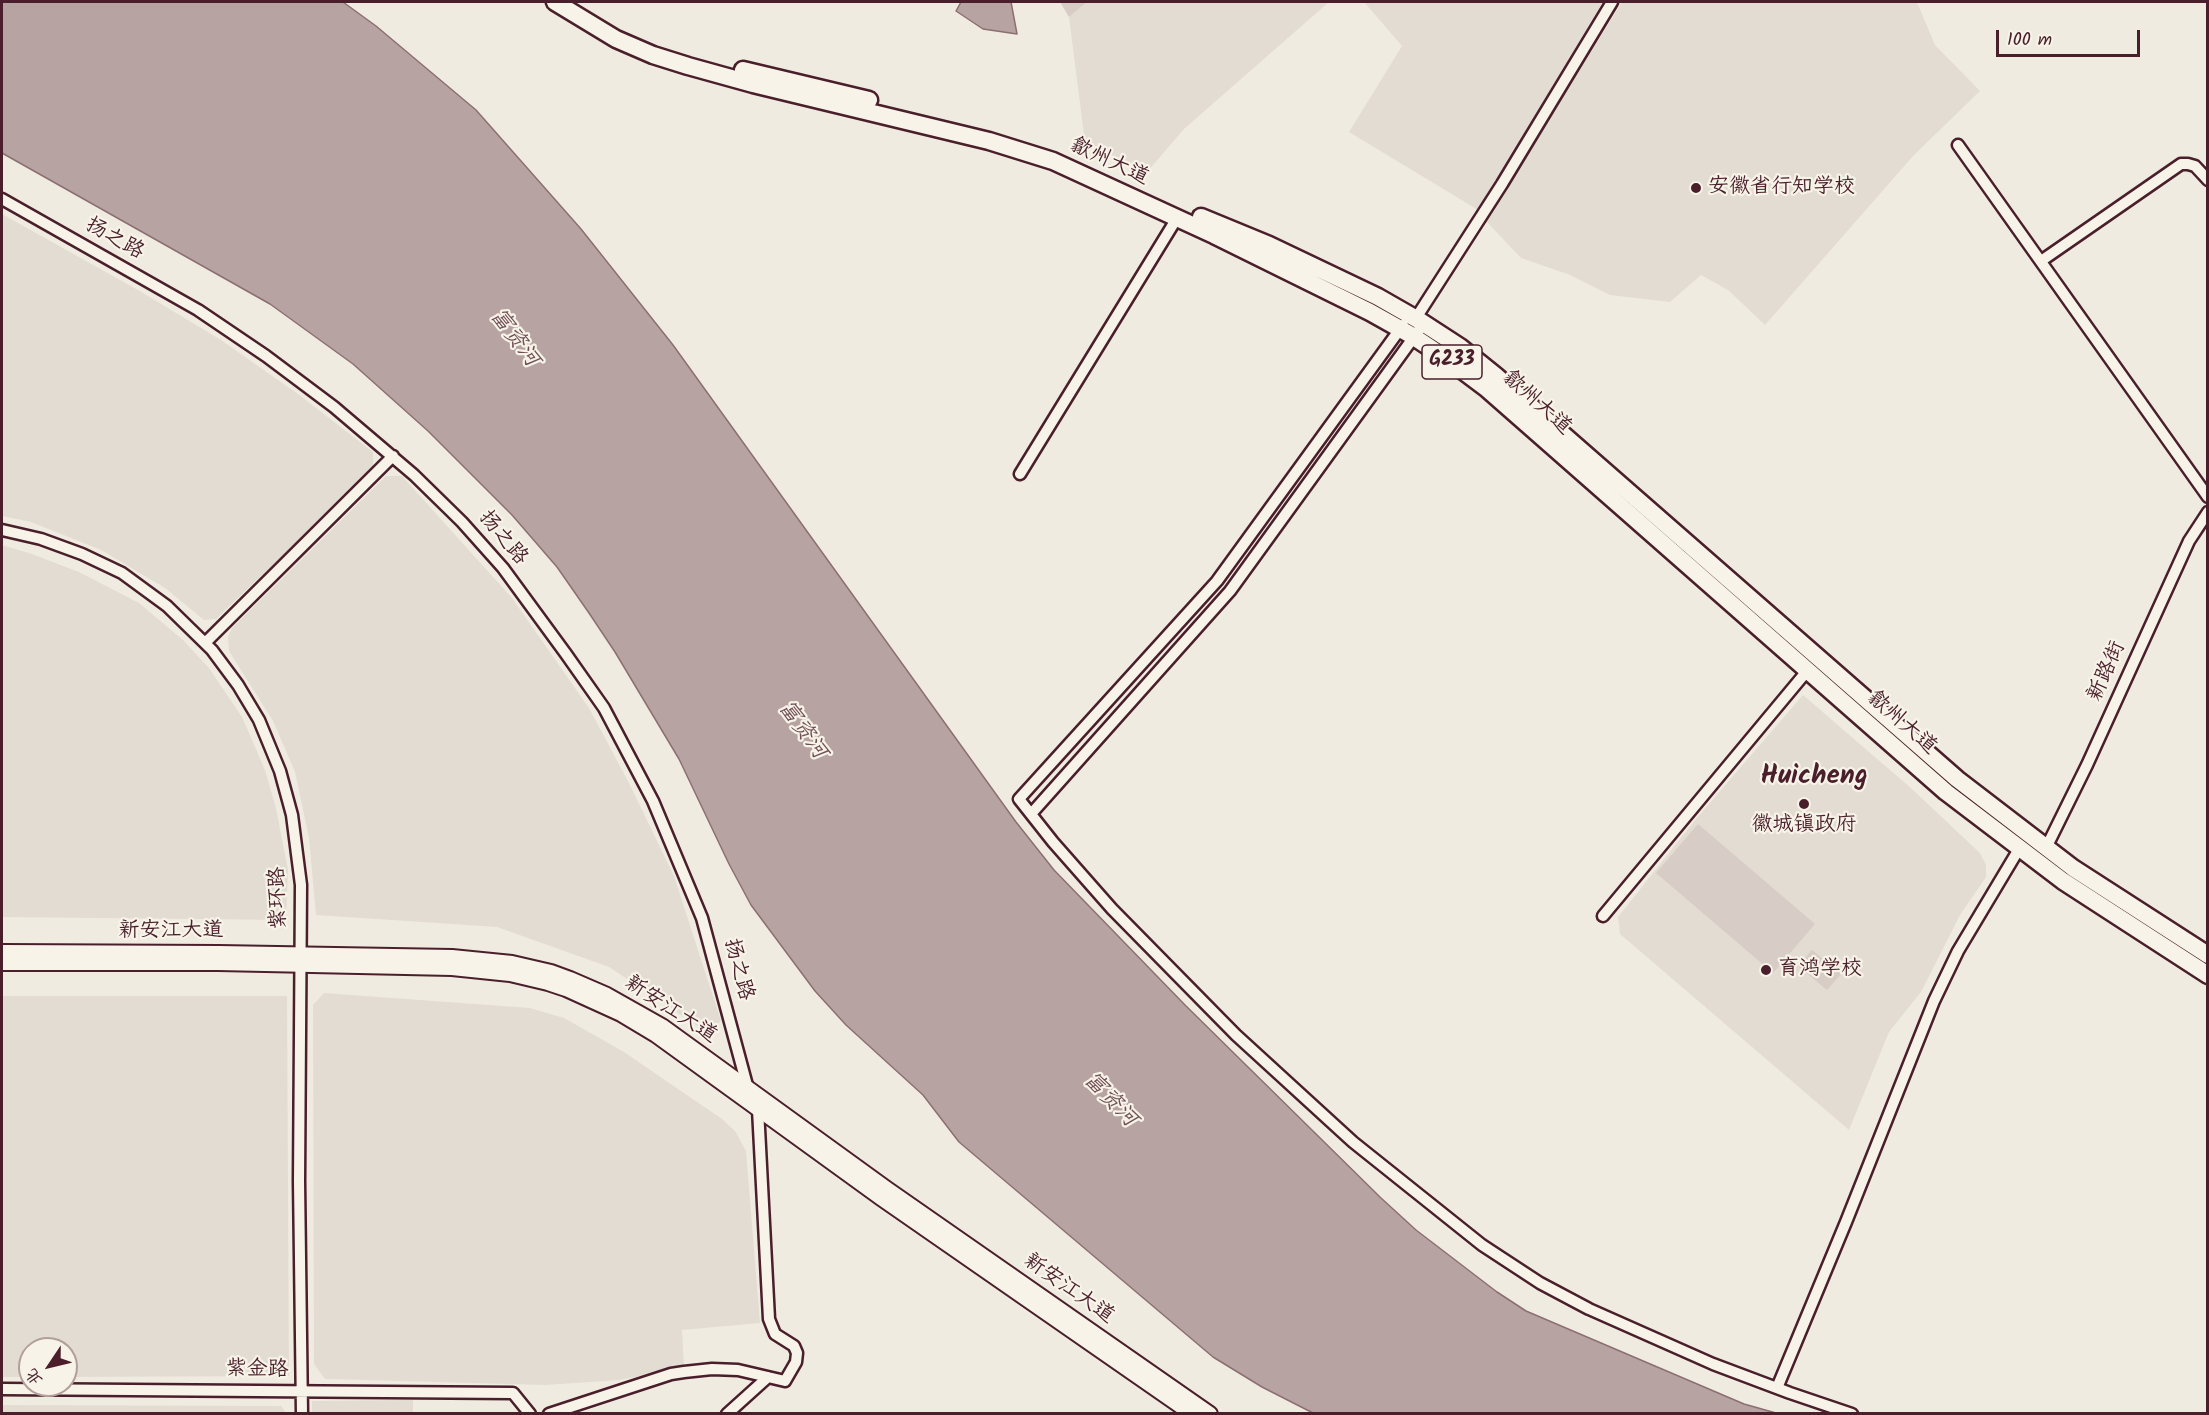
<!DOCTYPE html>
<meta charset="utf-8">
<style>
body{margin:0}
#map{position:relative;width:2209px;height:1415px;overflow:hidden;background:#f0ebe0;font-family:Kalam,"LXGW WenKai TC",sans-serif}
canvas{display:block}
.frame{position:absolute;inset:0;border:3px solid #4a1f2b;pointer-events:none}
.north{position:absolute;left:18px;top:1337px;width:60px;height:60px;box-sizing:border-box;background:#f7f3e8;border:2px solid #b29e9c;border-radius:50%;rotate:235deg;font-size:16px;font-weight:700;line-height:24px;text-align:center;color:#4a1f2b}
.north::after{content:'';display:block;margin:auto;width:21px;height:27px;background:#4a1f2b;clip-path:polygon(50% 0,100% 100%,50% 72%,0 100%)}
.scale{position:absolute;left:1996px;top:30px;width:144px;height:27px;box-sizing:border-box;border:3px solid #4a1f2b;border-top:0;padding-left:8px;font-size:18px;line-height:21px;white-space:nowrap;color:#4a1f2b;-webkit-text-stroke:4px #f7f3e8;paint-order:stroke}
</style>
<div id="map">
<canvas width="2209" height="1415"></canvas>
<div class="frame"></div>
<div class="north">北</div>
<div class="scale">100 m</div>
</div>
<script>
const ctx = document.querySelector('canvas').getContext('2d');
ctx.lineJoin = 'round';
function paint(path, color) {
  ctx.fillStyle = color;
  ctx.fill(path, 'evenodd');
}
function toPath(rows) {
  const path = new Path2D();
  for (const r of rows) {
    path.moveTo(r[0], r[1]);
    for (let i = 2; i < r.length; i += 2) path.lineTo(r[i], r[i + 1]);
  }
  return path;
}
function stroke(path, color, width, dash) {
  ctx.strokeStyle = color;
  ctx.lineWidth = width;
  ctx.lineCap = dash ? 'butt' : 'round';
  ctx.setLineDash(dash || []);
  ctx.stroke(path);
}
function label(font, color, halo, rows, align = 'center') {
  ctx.font = font + ' Kalam,"LXGW WenKai TC",sans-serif';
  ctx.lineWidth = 4.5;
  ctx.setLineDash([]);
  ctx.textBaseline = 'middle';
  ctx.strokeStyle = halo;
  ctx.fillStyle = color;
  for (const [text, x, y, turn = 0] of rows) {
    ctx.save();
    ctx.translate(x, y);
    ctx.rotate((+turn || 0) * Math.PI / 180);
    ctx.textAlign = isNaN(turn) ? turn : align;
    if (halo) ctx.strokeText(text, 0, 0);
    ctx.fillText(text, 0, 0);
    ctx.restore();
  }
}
const built = toPath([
 [1087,2,1329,2,1184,129,1147,172,1085,143,1069,17],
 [1364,2,1603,2,1478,210,1349,132,1402,46],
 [1622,2,1917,2,1935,45,1980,91,1914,155,1765,325,1728,290,1701,275,1670,302,1610,295,1570,275,1521,258,1486,221],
 [2,214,138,290,221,340,298,394,373,452,373,469,216,619,204,620,165,588,101,550,31,522,2,516],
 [386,476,402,476,512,598,589,708,629,783,674,876,721,1021,708,1033,609,967,497,927,316,915,309,838,295,772,273,721,229,651,228,637,232,628],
 [2,545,32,554,79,572,139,603,183,640,209,668,242,717,265,770,276,808,288,870,286,920,2,917],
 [1803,695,1912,789,1980,853,1986,865,1986,877,1960,915,1921,992,1889,1032,1849,1130,1620,934,1618,917,1696,819],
 [324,993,530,1008,564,1018,624,1052,722,1119,735,1131,746,1151,760,1323,682,1330,684,1367,620,1380,545,1385,325,1379,314,1364,313,1005],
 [2,996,287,996,289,1376,66,1377,66,1349,30,1349,30,1377,2,1377],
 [413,1400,413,1413,312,1413,312,1401],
 [2,1405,281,1406,286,1413,2,1414]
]);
const green = toPath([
 [1060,2,1087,2,1069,17],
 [1698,824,1815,924,1773,973,1656,873],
 [1812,950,1841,974,1827,990,1798,966]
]);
const water = toPath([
 [2,2,343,2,376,26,476,110,581,229,673,345,1016,822,1054,870,1185,1005,1381,1198,1416,1230,1497,1292,1526,1311,1744,1404,1776,1413,1313,1413,1262,1387,1213,1357,959,1142,923,1095,846,1025,815,991,751,905,729,864,679,759,615,652,589,613,557,567,512,515,428,431,353,364,270,304,2,153,2,2],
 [961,2,1011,2,1017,34,983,29,956,11,961,2]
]);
const minor = toPath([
 [1958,145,2208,497],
 [2,199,198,310,266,356,334,407,414,475,462,522,503,568,566,654,604,708,653,801,702,918,748,1089],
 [2041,261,2181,164,2188,164,2195,166,2208,180],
 [1416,318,1502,184,1612,2],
 [1403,325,1217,581,1019,799,1053,842,1112,909,1236,1035,1353,1142,1482,1245,1540,1283,1589,1309,1713,1364,1790,1393,1852,1414],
 [1020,474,1177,218],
 [2,530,41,539,82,554,122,573,167,606,212,650,238,685,259,720,280,771,292,815,301,885,299,1181,302,1414],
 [205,643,393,456],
 [1031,814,1230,591,1424,323],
 [2046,848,2087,765,2189,541,2208,512],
 [1603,916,1807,671],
 [1777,1388,1846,1222,1934,1001,1958,951,2019,849],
 [2,1389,513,1393,530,1414],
 [549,1414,671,1374,684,1372,712,1369,738,1370,785,1381,796,1362,797,1353,794,1346,775,1334,769,1319,758,1109],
 [727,1414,768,1377]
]);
const major = toPath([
 [2,952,219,953,452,957,512,963,551,972,570,979,607,995,662,1026,887,1189,1210,1414],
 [2,963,218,963,452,968,510,974,548,983,566,989,621,1014,656,1035,881,1198,1192,1414]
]);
const highway = toPath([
 [555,2,616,39,653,55,688,66,753,84,989,141,1053,161,1214,235,1370,312,1411,335,1450,361,1486,388,1946,792,2063,881,2208,975],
 [743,70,869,100],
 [1201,217,1269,245,1378,297,1420,321,1460,347,1496,376,1957,779,2073,868,2208,955]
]);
const markers = [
 [1696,188,6,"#4a1f2b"],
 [1804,804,6,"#4a1f2b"],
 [1766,970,6,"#4a1f2b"]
];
const shields = [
 [1452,362,60]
];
const shieldNames = [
 ["G233",1452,362]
];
const streetNames = [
 ["歙州大道",1109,163,25],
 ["扬之路",114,240,29],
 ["歙州大道",1536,404,42],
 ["扬之路",502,539,50],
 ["新路街",2108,672,-66],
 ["歙州大道",1901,724,41],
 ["紫环路",280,898,-92],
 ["新安江大道",171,932],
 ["扬之路",737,970,75],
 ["新安江大道",670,1011,33],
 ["新安江大道",1068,1290,35],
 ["紫金路",257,1371,1]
];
const poiNames = [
 ["安徽省行知学校",1708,188],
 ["徽城镇政府",1804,826,"center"],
 ["育鸿学校",1778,970]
];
const waterNames = [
 ["富资河",513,339,53],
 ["富资河",801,731,54],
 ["富资河",1109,1101,46]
];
const districtNames = [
 ["Huicheng",1814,778]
];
paint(built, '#e3dcd2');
paint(green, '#d8cdc6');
paint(water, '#b7a4a2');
stroke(water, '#8b6f72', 1.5);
stroke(minor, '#4a1f2b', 15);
stroke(major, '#4a1f2b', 18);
stroke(highway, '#4a1f2b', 21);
stroke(minor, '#f7f3e8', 10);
stroke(major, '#f7f3e8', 14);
stroke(highway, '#f7f3e8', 16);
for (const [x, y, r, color] of markers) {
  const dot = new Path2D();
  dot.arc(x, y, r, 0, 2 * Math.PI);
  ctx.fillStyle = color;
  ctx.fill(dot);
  stroke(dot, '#f7f3e8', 2);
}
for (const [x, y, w] of shields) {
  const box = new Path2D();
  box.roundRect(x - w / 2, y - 17, w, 34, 4.5);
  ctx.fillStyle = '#f7f3e8';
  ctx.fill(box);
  stroke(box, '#4a1f2b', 1.5);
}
label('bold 20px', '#4a1f2b', null, shieldNames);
label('21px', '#4a1f2b', '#f7f3e8', streetNames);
label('21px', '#4a1f2b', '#f7f3e8', poiNames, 'left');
label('italic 22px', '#704e55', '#f7f3e8', waterNames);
label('bold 27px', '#4a1f2b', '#f7f3e8', districtNames);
</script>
